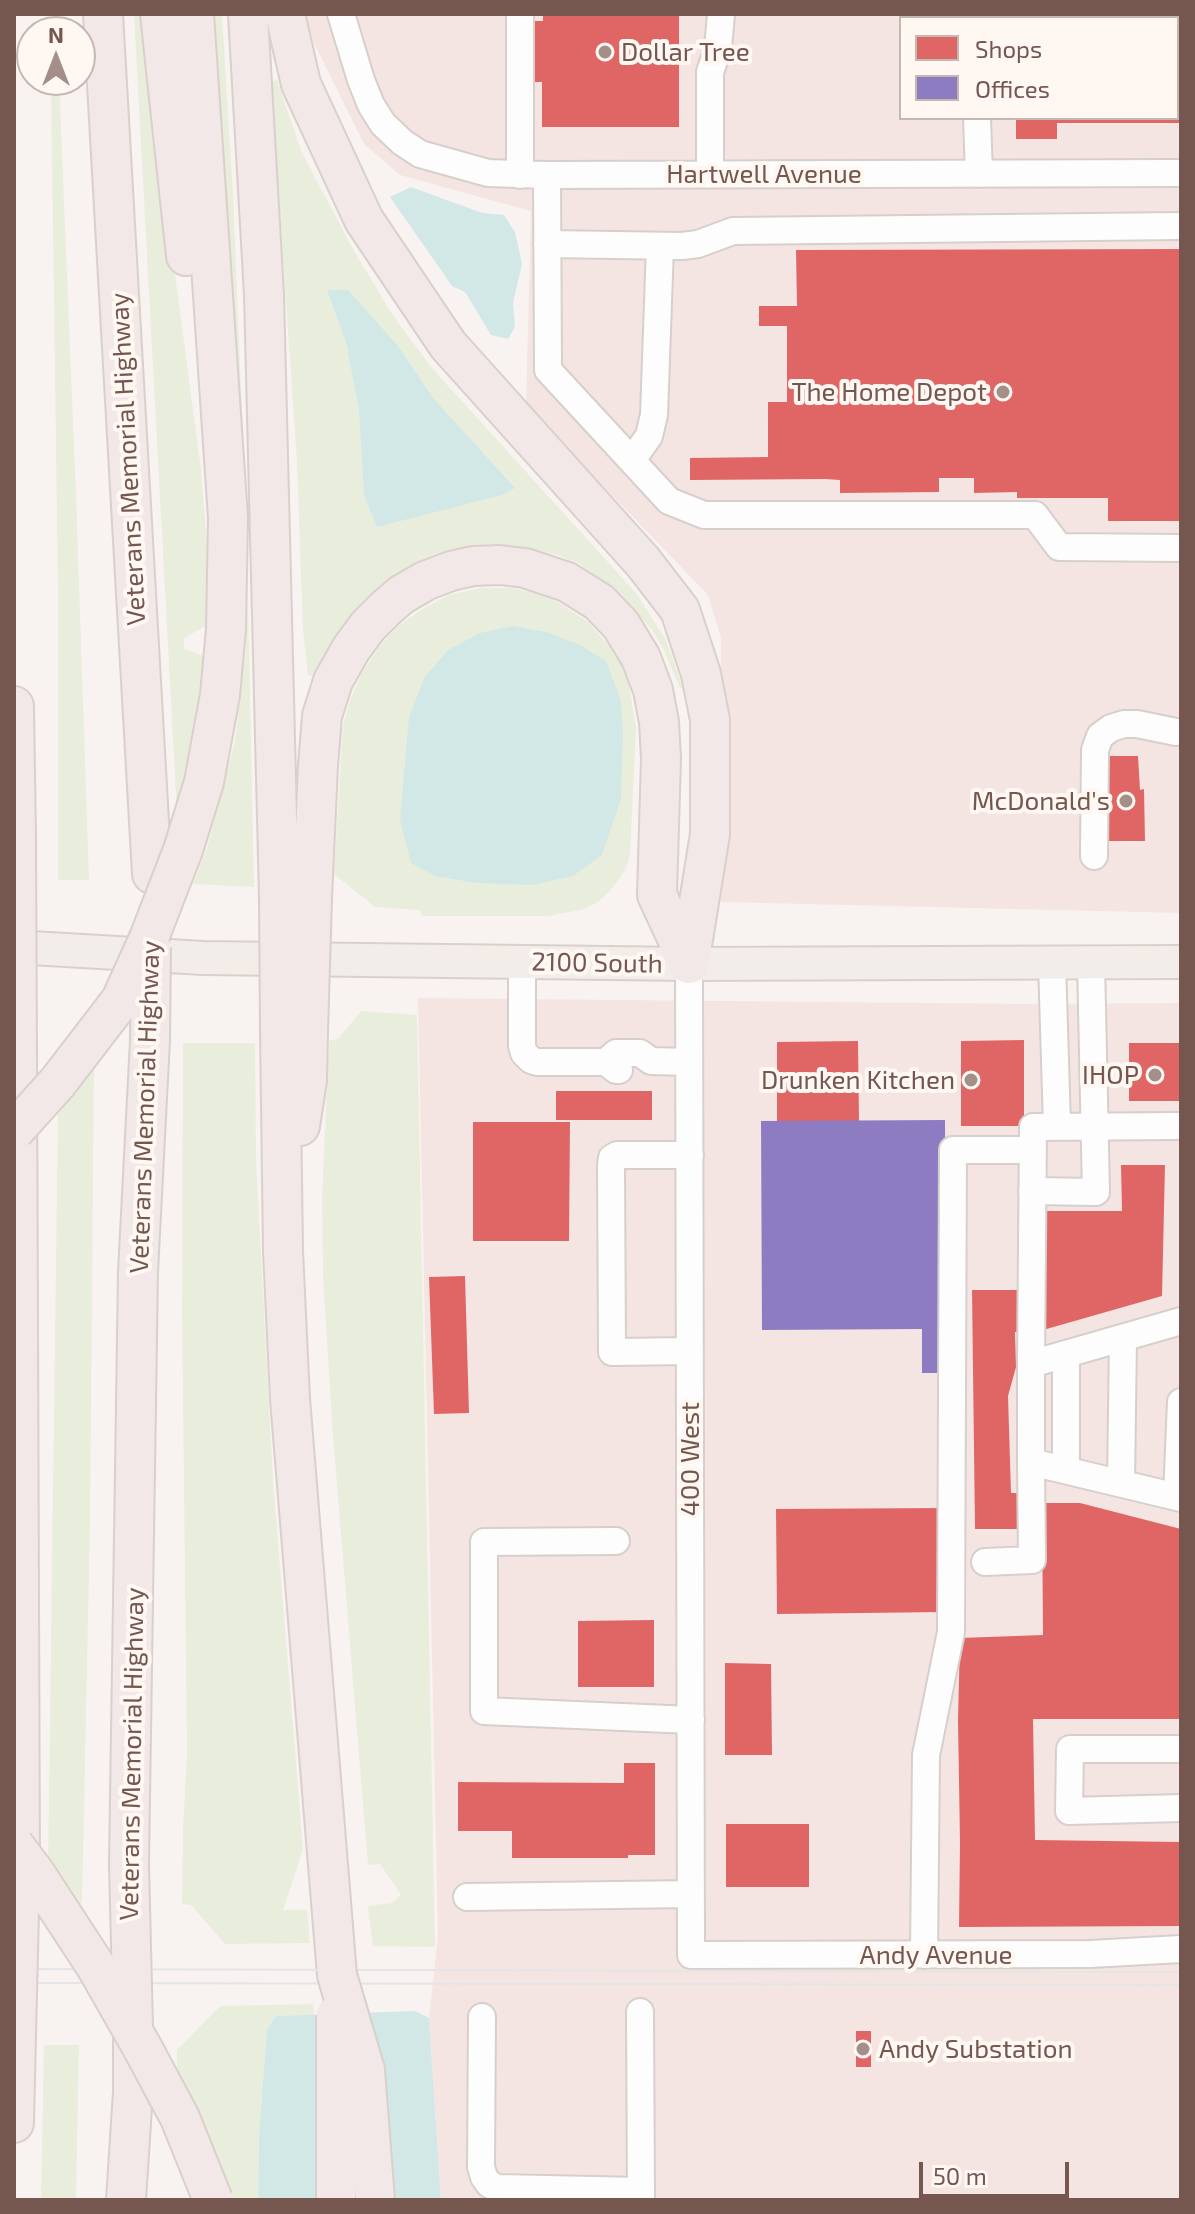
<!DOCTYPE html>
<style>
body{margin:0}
#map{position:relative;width:1195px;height:2214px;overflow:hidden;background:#f8f3f0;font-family:"Exo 2",sans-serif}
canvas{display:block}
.frame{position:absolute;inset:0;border:16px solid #755750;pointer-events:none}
.legend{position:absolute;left:899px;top:16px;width:280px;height:104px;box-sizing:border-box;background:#fef7f2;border:2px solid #c7b7b1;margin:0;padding:10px 14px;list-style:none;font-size:24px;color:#755750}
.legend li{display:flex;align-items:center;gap:16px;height:40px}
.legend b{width:40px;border:2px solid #c7b7b1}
.north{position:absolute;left:16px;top:16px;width:80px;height:80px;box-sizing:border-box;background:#fef7f2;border:2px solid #c7b7b1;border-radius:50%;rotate:0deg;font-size:22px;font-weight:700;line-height:32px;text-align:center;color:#755750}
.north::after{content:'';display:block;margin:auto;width:28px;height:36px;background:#a38e88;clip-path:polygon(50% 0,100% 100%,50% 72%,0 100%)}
.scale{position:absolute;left:919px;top:2162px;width:150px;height:36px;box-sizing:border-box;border:4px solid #755750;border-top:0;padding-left:10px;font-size:24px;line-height:28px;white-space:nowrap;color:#755750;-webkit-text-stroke:6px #fef7f2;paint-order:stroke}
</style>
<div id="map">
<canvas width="1195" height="2214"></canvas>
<div class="frame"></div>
<ul class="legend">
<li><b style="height:22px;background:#e06666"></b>Shops</li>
<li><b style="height:22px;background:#8e7cc3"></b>Offices</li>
</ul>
<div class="north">N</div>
<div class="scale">50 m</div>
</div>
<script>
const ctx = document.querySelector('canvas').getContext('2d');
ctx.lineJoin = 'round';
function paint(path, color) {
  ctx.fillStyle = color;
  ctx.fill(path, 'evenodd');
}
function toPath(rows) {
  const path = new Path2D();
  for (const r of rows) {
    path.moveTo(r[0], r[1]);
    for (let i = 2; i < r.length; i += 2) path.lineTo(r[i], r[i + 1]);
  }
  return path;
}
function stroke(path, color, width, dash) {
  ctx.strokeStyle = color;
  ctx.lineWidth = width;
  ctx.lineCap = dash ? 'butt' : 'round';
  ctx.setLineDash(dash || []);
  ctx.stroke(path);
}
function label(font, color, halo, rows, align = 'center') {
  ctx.font = font + ' "Exo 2",sans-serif';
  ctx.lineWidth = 8;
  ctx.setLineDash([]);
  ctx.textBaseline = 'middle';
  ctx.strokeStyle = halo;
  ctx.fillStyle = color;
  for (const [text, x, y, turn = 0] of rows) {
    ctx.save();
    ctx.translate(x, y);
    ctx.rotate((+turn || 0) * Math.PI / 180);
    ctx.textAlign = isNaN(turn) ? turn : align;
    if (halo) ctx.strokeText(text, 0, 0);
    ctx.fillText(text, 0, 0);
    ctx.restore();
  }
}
const commercial = toPath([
 [305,14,1181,14,1181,913,721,902,721,638,708,595,526,406,531,211,400,175,364,144,308,31],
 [901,18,1177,18,1177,118,901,118],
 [418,998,1029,1004,1181,1003,1181,2200,441,2200,429,2018,438,1936]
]);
const green = toPath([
 [134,14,147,14,166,206,201,470,210,581,209,627,204,627,184,638,184,649,207,657,196,741,177,813],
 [208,14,222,14,233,195,247,535],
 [51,80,59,80,76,494,89,880,58,880,58,593],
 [277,80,302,153,353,249,392,314,431,367,636,593,666,640,683,688,680,688,663,648,652,630,614,588,578,563,554,554,498,544,463,547,436,554,410,566,387,580,364,600,343,625,315,676,308,675,303,631,297,461,280,215,269,83],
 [481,588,512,588,540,594,559,603,588,622,609,646,622,666,629,684,636,729,630,855,626,869,610,891,599,901,585,909,547,916,423,916,419,910,375,907,334,874,343,726,350,700,362,673,379,647,397,627,424,608,449,595],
 [248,595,254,887,193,884,207,848,235,742,246,648],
 [361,1011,417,1015,435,1947,373,1946,368,1906,392,1903,401,1895,380,1864,368,1865,333,1436,323,1277,322,1200,329,1041,339,1038],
 [183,1043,255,1043,256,1161,273,1481,303,1849,283,1910,307,1910,310,1943,225,1944,191,1905,182,1904,183,1831,187,1752,182,1311],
 [94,1064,90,1523,82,1903,73,1902,48,1869,58,1111],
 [313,2004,314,2015,276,2016,267,2029,259,2134,258,2200,230,2200,177,2081,177,2050,220,2006],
 [44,2045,79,2045,76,2200,41,2200]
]);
const water = toPath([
 [411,187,482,213,504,215,515,232,522,264,513,303,515,327,508,339,491,335,465,292,452,286,390,197],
 [327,290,348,290,398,346,433,398,515,488,502,495,377,527,364,495,359,409,346,342],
 [513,626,550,633,580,645,606,661,621,701,623,734,621,799,602,855,573,876,532,885,476,883,435,876,411,863,400,820,409,717,424,678,448,650,480,633],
 [415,2011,429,2018,441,2200,258,2200,259,2134,267,2029,276,2016]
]);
const shops = toPath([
 [543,14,679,14,679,127,542,127,542,82,531,82,531,21,543,21],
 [1118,14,1180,14,1181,48,1177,48,1177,18,1118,18],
 [1177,76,1181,76,1181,123,1057,123,1057,139,1016,139,1016,118,1177,118],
 [1181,249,1180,521,1108,521,1108,498,1017,498,1017,492,974,493,974,478,939,478,939,492,840,493,840,480,825,479,690,480,690,458,768,457,768,402,787,402,787,326,759,326,759,306,797,306,796,250],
 [1106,756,1138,756,1140,790,1144,789,1145,841,1103,841],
 [1024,1040,1024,1126,961,1126,961,1041],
 [858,1041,859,1121,777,1121,777,1042],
 [1129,1043,1181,1043,1181,1101,1129,1101],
 [556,1091,652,1091,652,1120,556,1120],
 [473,1122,570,1122,569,1241,473,1241],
 [1121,1165,1165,1165,1162,1296,1043,1330,1042,1211,1122,1211],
 [465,1276,469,1413,434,1414,429,1277],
 [972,1290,1024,1290,1024,1332,1015,1332,1016,1367,1008,1396,1011,1493,1020,1493,1021,1529,975,1529],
 [1042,1503,1080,1503,1181,1529,1181,1719,1033,1719,1035,1840,1181,1842,1181,1926,959,1927,960,1842,958,1720,960,1638,1043,1635],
 [945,1508,945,1612,777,1614,776,1509],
 [654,1620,654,1687,578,1687,578,1621],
 [725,1663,771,1664,772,1755,725,1755],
 [624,1763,655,1763,655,1855,628,1855,628,1858,512,1858,512,1831,458,1831,458,1782,624,1783],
 [726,1824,809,1824,809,1887,726,1887],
 [856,2031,871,2031,871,2067,856,2067]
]);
const offices = toPath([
 [945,1120,946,1373,922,1373,922,1329,762,1330,761,1121]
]);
const minor = toPath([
 [341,14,361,80,371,105,383,124,402,142,420,154,488,173,547,175,1181,173],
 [976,14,976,18],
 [1062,14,1062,18],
 [1177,58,1181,58],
 [977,118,979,174],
 [710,174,710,72,718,49,721,14],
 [520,175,520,14],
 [547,175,548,370,669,501,704,515,1035,515,1059,547,1181,548],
 [547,244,682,246,698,244,733,231,1181,226],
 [632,460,649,436,654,415,660,246],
 [1094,856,1095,750,1100,736,1111,728,1124,724,1137,724,1176,732],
 [522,962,522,1046,524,1053,531,1060,537,1062,606,1062,616,1070,619,1070],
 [1052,962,1057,1126],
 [689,964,691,1955,1090,1954,1181,1949],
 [606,1062,616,1053,640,1053,651,1061,689,1062],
 [690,1155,617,1155,612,1158,611,1165,612,1352,690,1351],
 [1032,1191,1096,1192,1091,962],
 [1181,1321,1031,1364,1031,1462,1181,1498],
 [1031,1364,1033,1127,1181,1126],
 [1066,1470,1066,1354],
 [1121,1483,1123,1338],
 [1177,1497,1181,1402],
 [616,1541,484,1542,484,1711,691,1720],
 [985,1562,1032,1560,1031,1462],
 [1181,1749,1070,1749,1069,1811,1181,1808],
 [467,1897,691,1894],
 [924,1955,926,1755,951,1632,953,1150,1033,1150],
 [640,2012,641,2200],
 [482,2017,481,2167,484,2177,489,2184,497,2188,641,2191]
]);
const major = toPath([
 [14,947,203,958,689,964,1181,962]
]);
const highway = toPath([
 [103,14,152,874],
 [160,14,186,256],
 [194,14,228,518,226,629],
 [248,14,264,295,279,898],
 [285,14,301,84,364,220,448,345,643,562,680,610,701,674,710,720,710,834,689,964],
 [14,706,16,838],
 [312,898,318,766,322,716,333,681,351,649,368,626,385,609,401,595,425,581,451,571,473,566,500,565,525,568,567,582,599,602,621,625,641,658,653,690,659,722,661,758,657,895,689,964],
 [280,1032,283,1251,290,1399,337,1975],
 [17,1051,20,1869],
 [300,1126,307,1080,308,1032],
 [129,1864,138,1272,150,1040],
 [14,2123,16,2035],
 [126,2200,133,2092,133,2038]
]);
const tram = toPath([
 [14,1969,1181,1972],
 [14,1983,1181,1985]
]);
const highwayBridge = toPath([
 [16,838,17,1051],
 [279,898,280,1032],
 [308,1032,312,898],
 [150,1040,151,947],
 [14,1131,58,1082,121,1000,149,938,183,850,204,782,220,695,226,629],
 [14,1845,35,1873,97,1968,142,2047,180,2118,213,2200],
 [129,1864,133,2027],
 [337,1975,365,2070,375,2200],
 [16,2035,20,1869],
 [336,2200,336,2015]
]);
const markers = [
 [605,52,8,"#a38e88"],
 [1003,392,8,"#a38e88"],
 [1126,801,8,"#a38e88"],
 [1155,1075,8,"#a38e88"],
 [971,1080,8,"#a38e88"],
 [863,2049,8,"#a38e88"]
];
const poiNames = [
 ["Dollar Tree",621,52,"left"],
 ["The Home Depot",987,392],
 ["McDonald's",1110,801],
 ["IHOP",1139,1075],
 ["Drunken Kitchen",955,1080],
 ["Andy Substation",879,2049,"left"]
];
const streetNames = [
 ["Hartwell Avenue",764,174],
 ["Veterans Memorial Highway",128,459,-93],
 ["2100 South",597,963,1],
 ["Veterans Memorial Highway",145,1107,-88],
 ["400 West",690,1459,-90],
 ["Veterans Memorial Highway",132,1754,-89],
 ["Andy Avenue",936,1955]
];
paint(commercial, '#f4e5e2');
paint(green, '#e9eedc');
paint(water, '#d2e8e7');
paint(shops, '#e06666');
paint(offices, '#8e7cc3');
stroke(minor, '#d6cfcc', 30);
stroke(major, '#d9d0cc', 36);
stroke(highway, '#d9d0cc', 42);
stroke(minor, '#fefdfd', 26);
stroke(major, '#f2ede8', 32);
stroke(highway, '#f1e8e7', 38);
stroke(tram, '#e5e4e6', 2);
stroke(highwayBridge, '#d9d0cc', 42, []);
stroke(highwayBridge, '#f1e8e7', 38);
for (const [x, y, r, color] of markers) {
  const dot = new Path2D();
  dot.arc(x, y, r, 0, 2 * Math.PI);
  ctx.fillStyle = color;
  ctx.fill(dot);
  stroke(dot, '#fef7f2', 3);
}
label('26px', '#755750', '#fef7f2', poiNames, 'right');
label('26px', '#755750', '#fef7f2', streetNames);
</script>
